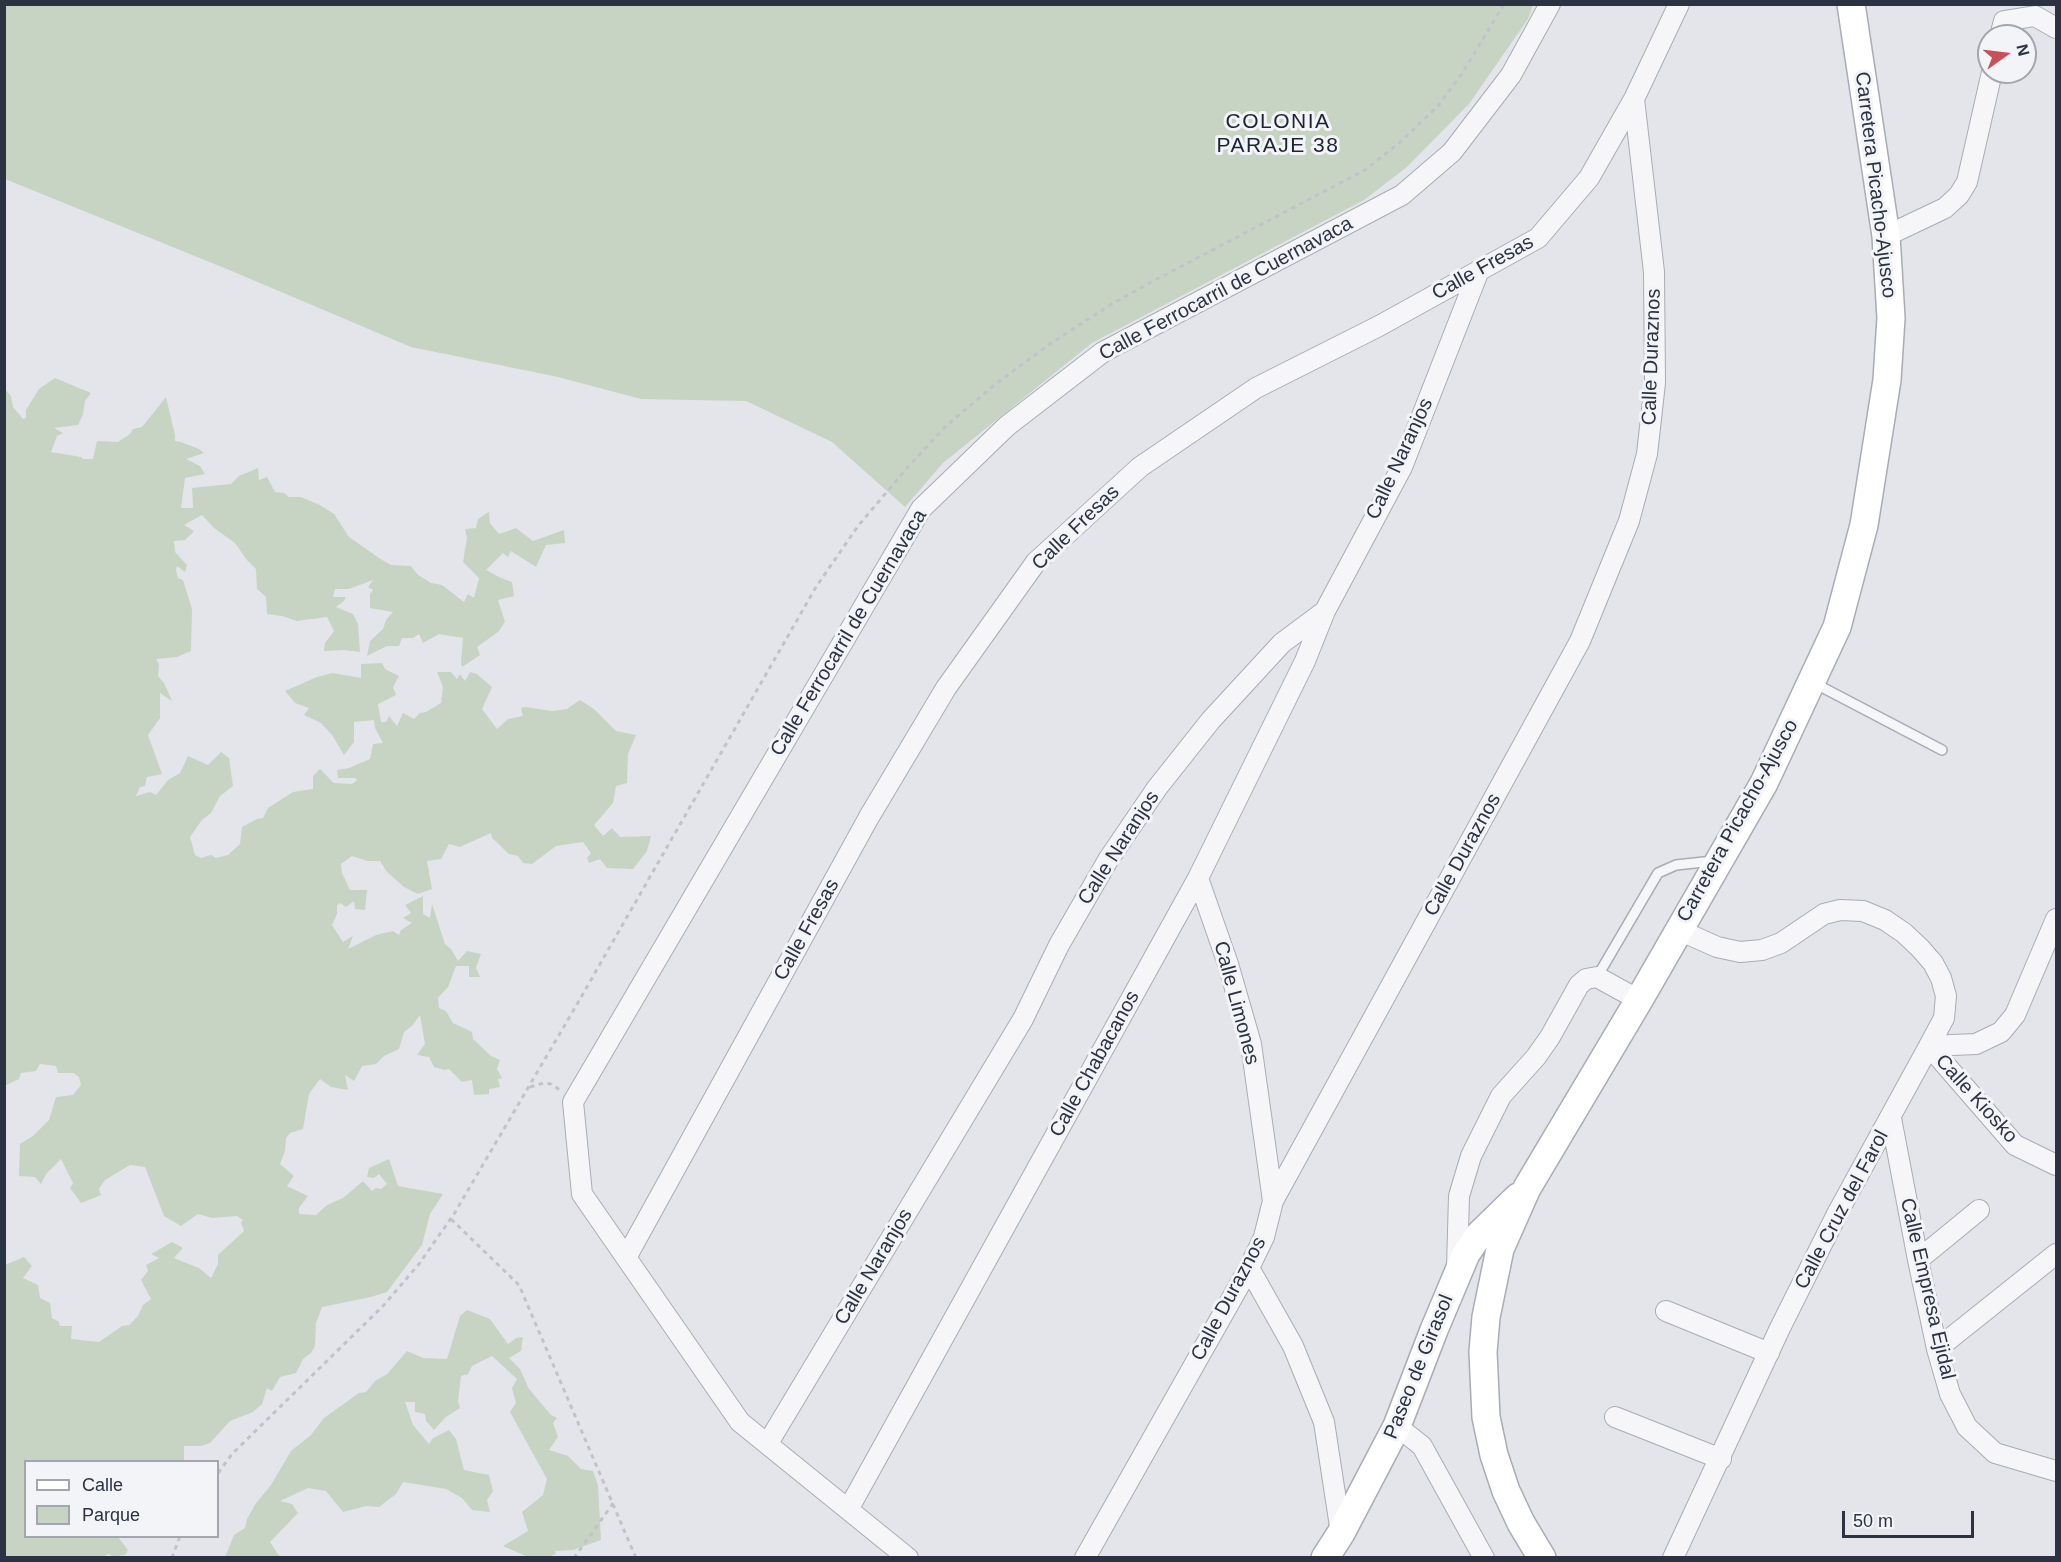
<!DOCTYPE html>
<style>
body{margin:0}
#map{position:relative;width:2061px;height:1562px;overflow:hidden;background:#e3e5ea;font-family:Arial,sans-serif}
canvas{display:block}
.frame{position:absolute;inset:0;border:6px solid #2b3242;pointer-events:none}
.legend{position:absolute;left:24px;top:1460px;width:195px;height:78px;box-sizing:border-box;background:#f3f4f8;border:2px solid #a3a6af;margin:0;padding:8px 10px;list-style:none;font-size:18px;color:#2b3242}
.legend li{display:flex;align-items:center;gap:12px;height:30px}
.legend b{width:30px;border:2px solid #a3a6af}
.north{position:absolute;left:1977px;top:24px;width:60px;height:60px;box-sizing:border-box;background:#f3f4f8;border:2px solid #a3a6af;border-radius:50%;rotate:76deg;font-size:16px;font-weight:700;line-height:24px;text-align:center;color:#2b3242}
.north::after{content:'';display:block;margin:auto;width:21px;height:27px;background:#c94f58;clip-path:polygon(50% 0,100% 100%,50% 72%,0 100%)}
.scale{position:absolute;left:1842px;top:1511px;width:132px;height:27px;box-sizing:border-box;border:3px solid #2b3242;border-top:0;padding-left:8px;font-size:18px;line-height:21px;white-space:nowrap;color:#2b3242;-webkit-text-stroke:4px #f3f4f8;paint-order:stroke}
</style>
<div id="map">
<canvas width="2061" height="1562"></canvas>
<div class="frame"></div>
<ul class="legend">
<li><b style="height:8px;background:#fff"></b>Calle</li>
<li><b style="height:16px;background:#c7d4c4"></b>Parque</li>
</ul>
<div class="north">N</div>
<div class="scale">50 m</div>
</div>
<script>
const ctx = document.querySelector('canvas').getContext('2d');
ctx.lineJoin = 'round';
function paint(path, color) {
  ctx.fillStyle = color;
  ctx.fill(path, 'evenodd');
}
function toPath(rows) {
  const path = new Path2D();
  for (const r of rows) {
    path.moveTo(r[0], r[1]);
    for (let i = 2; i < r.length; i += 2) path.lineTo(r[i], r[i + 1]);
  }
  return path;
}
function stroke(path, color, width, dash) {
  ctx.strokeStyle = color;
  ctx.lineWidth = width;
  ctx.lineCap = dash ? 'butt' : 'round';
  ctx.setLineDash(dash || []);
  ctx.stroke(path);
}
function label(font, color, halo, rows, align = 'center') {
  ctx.font = font + ' Arial,sans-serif';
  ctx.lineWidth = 6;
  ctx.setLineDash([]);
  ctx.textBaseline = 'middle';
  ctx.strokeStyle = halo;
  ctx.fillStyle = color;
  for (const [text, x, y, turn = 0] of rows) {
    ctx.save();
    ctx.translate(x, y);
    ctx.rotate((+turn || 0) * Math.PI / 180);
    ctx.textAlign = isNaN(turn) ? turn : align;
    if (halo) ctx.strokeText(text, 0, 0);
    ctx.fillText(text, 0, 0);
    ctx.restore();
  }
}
const green = toPath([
 [4,5,5,4,1533,5,1528,19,1469,104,1407,167,1364,200,1092,343,943,463,905,507,832,442,746,401,641,399,558,377,411,347,234,272,5,179],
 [55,378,91,393,85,401,83,414,78,425,54,428,63,433,57,436,51,452,81,457,83,459,93,459,97,441,118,442,130,434,133,429,142,427,166,397,175,435,175,441,181,442,199,449,204,453,186,459,200,466,205,474,185,478,181,508,193,508,192,488,231,484,239,476,258,468,259,480,267,477,275,492,284,493,289,497,301,497,320,505,334,514,349,537,379,558,391,565,411,566,418,575,431,583,442,585,464,602,468,594,474,598,479,578,463,562,467,538,465,529,476,528,478,519,489,512,490,523,499,534,516,528,533,541,564,530,565,543,546,545,536,567,511,551,508,557,503,553,486,570,501,578,512,582,514,596,498,600,505,622,498,632,477,647,480,655,462,667,461,662,463,638,439,634,423,643,419,634,413,638,402,638,399,646,387,646,367,656,370,641,383,629,386,620,393,612,370,608,370,594,373,590,368,587,373,580,349,589,335,589,333,597,346,597,344,601,336,607,353,614,358,624,360,652,344,650,324,651,325,643,334,631,327,617,297,621,282,616,267,614,266,597,257,589,256,569,247,560,235,543,214,528,202,515,184,525,194,531,185,540,174,541,175,552,187,565,185,572,177,566,176,570,178,578,183,580,192,609,191,651,177,657,156,659,159,664,158,676,164,683,172,701,160,693,160,718,148,735,162,774,147,777,145,786,140,787,136,796,150,792,156,795,168,780,180,773,188,756,208,765,221,752,229,758,233,786,220,796,211,813,202,820,190,837,195,855,201,858,211,855,216,858,228,855,240,844,242,827,257,819,263,818,268,808,293,792,313,789,313,776,320,769,334,783,352,784,357,780,355,778,338,778,337,770,349,768,370,759,373,744,383,743,375,728,374,720,354,722,354,742,344,755,332,735,321,723,304,715,309,708,295,703,285,691,317,677,332,673,361,678,361,664,382,663,385,669,399,676,393,687,396,695,378,704,381,722,386,722,389,716,397,726,403,713,414,719,420,713,426,712,441,703,443,687,437,672,451,672,457,679,460,674,465,681,470,672,477,674,492,687,482,709,497,729,508,719,523,716,521,708,525,707,552,711,567,709,580,700,594,709,616,731,636,735,628,754,627,783,616,786,613,803,594,825,603,836,612,828,620,837,651,836,647,851,633,869,607,868,600,859,589,863,587,858,591,853,583,842,556,846,532,864,523,863,518,856,509,854,492,838,491,833,460,847,449,844,441,859,427,861,432,889,418,894,404,887,387,872,380,861,368,861,352,856,341,864,342,873,350,890,367,890,365,910,355,909,354,901,346,907,340,903,337,905,337,914,332,925,343,942,353,936,348,949,376,935,393,931,399,935,401,930,412,923,403,918,411,913,405,905,423,896,423,914,430,918,432,904,445,944,451,949,458,961,467,951,481,954,476,968,480,977,469,977,469,966,456,966,448,987,438,998,439,1008,446,1011,453,1023,472,1032,473,1039,491,1056,500,1060,497,1069,502,1078,498,1079,500,1087,489,1089,489,1094,474,1095,472,1080,462,1082,449,1069,445,1070,434,1067,429,1057,417,1055,425,1044,420,1015,413,1025,404,1032,399,1049,384,1056,376,1064,362,1066,354,1081,345,1075,348,1090,331,1087,320,1079,309,1094,303,1129,290,1133,286,1138,285,1151,280,1164,294,1176,287,1186,308,1196,299,1208,299,1214,316,1215,327,1205,343,1198,363,1181,372,1191,376,1188,381,1189,387,1184,379,1174,374,1178,367,1177,369,1168,389,1159,398,1186,443,1194,430,1214,422,1245,387,1292,371,1297,322,1307,316,1323,315,1346,311,1353,303,1359,296,1373,280,1377,272,1391,267,1388,262,1404,253,1412,230,1421,210,1443,201,1446,184,1446,184,1461,26,1462,26,1536,118,1537,128,1550,125,1555,113,1557,109,1554,100,1558,5,1557,5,1265,24,1257,32,1266,23,1278,38,1285,40,1298,50,1303,52,1318,59,1322,60,1326,72,1326,71,1339,99,1342,122,1326,129,1325,138,1316,143,1305,151,1299,141,1280,148,1271,146,1265,159,1258,151,1254,172,1242,183,1248,174,1258,199,1268,211,1278,218,1264,218,1255,244,1231,241,1223,243,1220,237,1216,212,1218,198,1214,181,1226,164,1216,145,1167,130,1165,105,1180,99,1189,101,1195,81,1203,70,1188,73,1183,61,1159,46,1174,41,1184,35,1177,19,1176,20,1144,33,1136,49,1120,56,1097,73,1095,81,1085,79,1077,74,1073,58,1073,56,1066,40,1064,36,1071,21,1073,19,1079,4,1086,5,389,11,396,13,407,23,419,26,418,26,410,39,389],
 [467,1310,490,1319,508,1344,516,1338,523,1337,521,1351,509,1358,520,1369,529,1389,551,1415,557,1418,553,1423,558,1437,549,1450,568,1456,581,1469,593,1471,598,1485,601,1540,573,1550,555,1551,556,1554,548,1557,528,1557,503,1546,528,1531,522,1512,543,1495,547,1479,510,1412,516,1403,512,1388,517,1379,492,1356,472,1366,468,1374,461,1376,458,1401,460,1408,446,1417,434,1430,426,1421,425,1414,415,1412,415,1402,405,1402,413,1425,429,1444,433,1438,449,1430,456,1439,464,1470,489,1475,493,1491,487,1500,490,1512,472,1510,462,1498,446,1489,403,1482,396,1494,379,1507,366,1506,343,1512,326,1491,308,1488,280,1501,292,1504,298,1513,270,1542,280,1557,225,1557,234,1535,245,1528,247,1519,256,1503,271,1485,291,1451,311,1435,324,1418,359,1393,366,1392,375,1381,387,1374,407,1351,423,1358,447,1359,460,1316]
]);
const path = toPath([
 [530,1087,544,1083,551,1084,560,1090],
 [451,1219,519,1285,636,1558],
 [218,1473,232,1454,383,1306,419,1264,454,1214,576,1006,816,587,858,526,907,468,947,425,997,383,1050,344,1110,305,1142,287,1365,170,1398,144,1438,106,1463,72,1504,4],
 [172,1558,180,1536],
 [574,1558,614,1502]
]);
const lane = toPath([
 [1814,683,1942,750],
 [1597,977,1658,873,1676,865,1713,861]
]);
const street = toPath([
 [2000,36,2004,21,2035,16,2056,28],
 [1886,236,1945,208,1959,195,1967,182,1992,72],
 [1198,878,1228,964,1251,1044,1273,1201],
 [1679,930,1717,947,1740,952,1762,950,1781,943,1824,914,1840,910,1863,911,1885,920,1904,933,1920,948,1933,963,1941,978,1946,996,1944,1018,1929,1046,2015,1145,2056,1165],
 [1891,1118,1918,1260,1937,1349,1950,1394,1967,1427,1995,1453,2056,1471],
 [627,1256,869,817,946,688,1036,562,1140,467,1256,388,1379,326,1538,238,1589,178,1634,99,1679,4],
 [1918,1260,1979,1210],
 [1457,1267,1459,1196,1471,1156,1501,1096,1536,1057,1550,1037,1579,985,1586,979,1597,977,1639,1000],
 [1249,1268,1293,1346,1324,1422,1341,1533],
 [1666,1311,1769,1353],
 [1937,1349,2056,1254],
 [1615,1417,1721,1459],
 [1397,1426,1422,1446,1484,1558],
 [768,1443,1023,1019,1059,945,1108,860,1157,788,1211,720,1282,643,1325,611,1402,467,1479,270],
 [849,1508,1198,878,1305,661,1325,611],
 [908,1558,740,1422,582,1194,573,1102,921,509,1007,426,1103,352,1402,195,1452,152,1511,75,1550,4],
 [1085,1558,1249,1268,1264,1237,1273,1201,1580,641,1629,521,1647,454,1655,383,1654,272,1634,99],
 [1673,1558,1780,1328,1838,1212,1929,1046,1976,1044,2001,1032,2015,1015,2056,919]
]);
const secondary = toPath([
 [1325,1558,1341,1533,1397,1426,1434,1330,1466,1254,1479,1235,1518,1197],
 [1542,1558,1521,1523,1506,1491,1494,1455,1486,1417,1483,1352,1486,1317,1500,1249,1527,1188,1639,1000,1764,783,1837,627,1864,525,1887,380,1891,318,1886,236,1851,4]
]);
const streetNames = [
 ["Carretera Picacho-Ajusco",1875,185,83],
 ["Calle Fresas",1483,268,-29],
 ["Calle Ferrocarril de Cuernavaca",1226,289,-28],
 ["Calle Duraznos",1652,357,-88],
 ["Calle Naranjos",1400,459,-65],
 ["Calle Fresas",1076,528,-44],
 ["Calle Ferrocarril de Cuernavaca",849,633,-59],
 ["Carretera Picacho-Ajusco",1738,821,-61],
 ["Calle Naranjos",1119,848,-57],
 ["Calle Duraznos",1463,855,-61],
 ["Calle Fresas",807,930,-61],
 ["Calle Limones",1236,1003,75],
 ["Calle Chabacanos",1095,1064,-61],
 ["Calle Kiosko",1976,1099,48],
 ["Calle Cruz del Farol",1842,1210,-62],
 ["Calle Naranjos",874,1267,-59],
 ["Calle Empresa Ejidal",1927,1289,77],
 ["Calle Duraznos",1229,1299,-62],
 ["Paseo de Girasol",1419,1367,-68]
];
const neighbourhoodNames = [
 ["COLONIA",1278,122],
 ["PARAJE 38",1278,146]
];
paint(green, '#c7d4c4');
stroke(lane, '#a8acb4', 12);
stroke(street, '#a8acb4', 22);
stroke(secondary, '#a8acb4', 30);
stroke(path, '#c1c3c9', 3, [4.5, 4.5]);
stroke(lane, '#f6f6f9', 9);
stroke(street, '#f6f6f9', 20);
stroke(secondary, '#fff', 27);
label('20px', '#2b3242', '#f3f4f8', streetNames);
ctx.letterSpacing = '1.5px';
label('21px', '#1d2333', '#f3f4f8', neighbourhoodNames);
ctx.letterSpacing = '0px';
</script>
